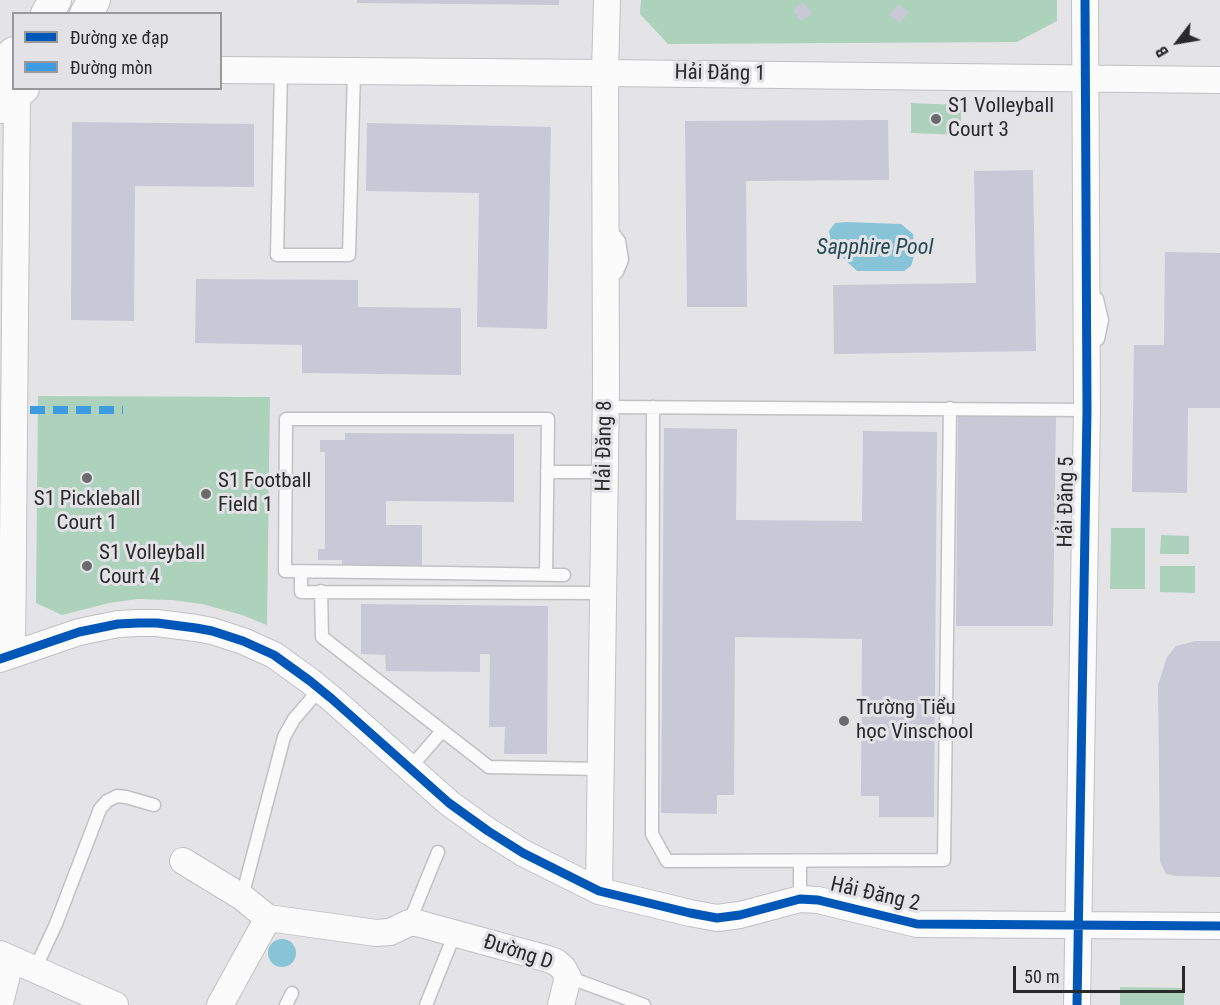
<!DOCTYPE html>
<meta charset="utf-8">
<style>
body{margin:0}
#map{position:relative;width:1220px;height:1005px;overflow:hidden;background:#e4e4e6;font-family:"Roboto Condensed",sans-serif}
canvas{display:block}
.legend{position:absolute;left:12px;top:12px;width:210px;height:78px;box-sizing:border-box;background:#e3e3e7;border:2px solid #99999c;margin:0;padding:8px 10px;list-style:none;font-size:18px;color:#2a2a2b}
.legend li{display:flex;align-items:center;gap:12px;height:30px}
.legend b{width:30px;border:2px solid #99999c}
.north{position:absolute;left:1148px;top:12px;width:60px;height:60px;-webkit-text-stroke:4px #e3e3e7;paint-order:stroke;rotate:239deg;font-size:16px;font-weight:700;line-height:24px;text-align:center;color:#2a2a2b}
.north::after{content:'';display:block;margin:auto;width:21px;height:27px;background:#2a2a2b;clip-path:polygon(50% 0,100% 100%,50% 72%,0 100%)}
.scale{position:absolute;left:1013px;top:966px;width:172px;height:27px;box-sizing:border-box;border:3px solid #2a2a2b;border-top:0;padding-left:8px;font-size:18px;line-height:21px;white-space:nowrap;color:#2a2a2b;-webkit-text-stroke:4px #e3e3e7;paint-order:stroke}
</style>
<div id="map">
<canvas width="1220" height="1005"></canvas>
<ul class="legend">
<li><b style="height:8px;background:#0057b8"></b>Đường xe đạp</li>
<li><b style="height:8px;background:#3d9ce1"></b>Đường mòn</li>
</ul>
<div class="north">B</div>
<div class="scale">50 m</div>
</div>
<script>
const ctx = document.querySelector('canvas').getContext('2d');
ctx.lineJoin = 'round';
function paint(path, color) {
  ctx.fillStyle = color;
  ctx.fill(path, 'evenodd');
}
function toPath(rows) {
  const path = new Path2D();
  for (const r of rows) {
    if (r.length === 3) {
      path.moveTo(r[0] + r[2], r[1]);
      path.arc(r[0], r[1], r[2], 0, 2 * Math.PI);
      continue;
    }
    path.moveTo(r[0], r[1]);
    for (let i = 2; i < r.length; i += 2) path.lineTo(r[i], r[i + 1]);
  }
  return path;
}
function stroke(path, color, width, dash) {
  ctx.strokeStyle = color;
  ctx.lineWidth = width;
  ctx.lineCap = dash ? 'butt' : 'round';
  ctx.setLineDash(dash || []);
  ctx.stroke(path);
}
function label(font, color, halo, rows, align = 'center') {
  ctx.font = font + ' "Roboto Condensed",sans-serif';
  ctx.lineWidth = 6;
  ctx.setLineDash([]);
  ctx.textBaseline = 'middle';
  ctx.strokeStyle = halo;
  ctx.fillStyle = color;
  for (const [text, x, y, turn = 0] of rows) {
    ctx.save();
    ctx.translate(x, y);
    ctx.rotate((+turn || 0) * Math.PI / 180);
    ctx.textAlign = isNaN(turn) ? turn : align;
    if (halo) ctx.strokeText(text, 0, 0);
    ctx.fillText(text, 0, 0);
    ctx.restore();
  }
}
const green = toPath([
 [641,0,1057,0,1057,21,1017,42,668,44,640,14],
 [911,103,961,105,961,135,911,133],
 [38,396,270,397,267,625,242,615,202,604,172,600,138,599,109,603,62,615,36,603],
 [1111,528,1145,528,1145,589,1110,589],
 [1161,535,1189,536,1189,554,1160,554],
 [1160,566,1195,566,1195,593,1160,592],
 [1120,987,1184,988,1184,1005,1120,1005]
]);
const water = toPath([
 [847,222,901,224,913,234,915,253,911,266,904,271,857,271,844,259,831,242,829,231,835,223],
 [282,953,14]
]);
const building = toPath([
 [357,0,559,0,559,5,357,3],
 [803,2,812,14,801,21,793,10],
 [898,4,909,12,900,23,889,15],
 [888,120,889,180,746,181,747,307,687,307,685,121],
 [72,122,254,124,254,187,135,186,134,321,71,320],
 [367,123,551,127,547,329,477,327,479,193,366,191],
 [1033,170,1036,351,834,354,833,285,976,283,974,171],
 [1165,252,1220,253,1220,408,1188,408,1187,493,1132,492,1134,345,1164,345],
 [196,279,358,280,358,307,461,308,461,375,302,373,302,345,195,343],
 [958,415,1056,415,1053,626,956,626],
 [664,428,737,429,736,520,862,521,863,431,937,432,934,817,879,817,879,796,861,796,862,639,735,637,734,795,717,795,717,814,661,813],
 [345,433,514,434,514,502,386,501,386,525,422,525,422,567,342,567,342,560,318,560,318,549,325,549,325,452,320,452,320,440,345,440],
 [361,604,548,606,547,754,504,754,505,727,489,727,490,654,480,654,480,672,386,671,385,655,361,654],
 [1195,641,1220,641,1220,877,1177,876,1166,874,1160,862,1158,685,1167,657,1176,646]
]);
const service = toPath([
 [281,70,277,255,349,255,354,71],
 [609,278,617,272,622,260,619,241,610,229],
 [1092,344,1098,339,1102,320,1097,299,1094,297],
 [605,407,1087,410],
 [653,407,652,834,667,861,944,860,950,408],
 [547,472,605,472],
 [301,571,301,592,603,593],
 [546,574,548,419,286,419,285,571,444,573,564,575],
 [321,591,322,637,489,767,601,769],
 [410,768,442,731],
 [800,861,800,899],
 [242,897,284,737,294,719,320,689],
 [409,923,438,852],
 [35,969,56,924,100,809,107,801,117,796,126,797,154,805],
 [568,977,644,1005],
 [286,1005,292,993],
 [426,1005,455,933]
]);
const minor = toPath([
 [220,70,605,73,1220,80],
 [8,81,17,94,12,655],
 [0,659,79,632,118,624,138,623,157,623,196,628,212,631,243,641,274,655,310,681,332,699,449,803,488,831,523,853,599,891,690,913,717,918,740,915,800,899,818,900,917,924,1220,926],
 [183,861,242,897,268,918,376,933,390,932,409,923,417,923,548,959,556,962,563,968,568,977,561,1005],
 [599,891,606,387,605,73,607,0],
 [0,954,115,1005],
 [0,1003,11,959],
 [220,1005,268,918],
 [1077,1005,1087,410,1085,0]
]);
const tertiary = toPath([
 [47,14,55,0],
 [86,14,94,0],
 [0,67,14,53],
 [0,107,23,88]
]);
const quiet = toPath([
 [30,410,123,410]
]);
const cycleway = toPath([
 [0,659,79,632,118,624,138,623,157,623,196,628,212,631,243,641,274,655,310,681,332,699,449,803,488,831,523,853,599,891,690,913,717,918,740,915,800,899,818,900,917,924,1220,926],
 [1077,1005,1087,410,1085,0]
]);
const markers = [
 [936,119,6,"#6b6b6c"],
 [87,478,6,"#6b6b6c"],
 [206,494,6,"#6b6b6c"],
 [87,566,6,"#6b6b6c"],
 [844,721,6,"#6b6b6c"]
];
const streetNames = [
 ["Hải Đăng 1",720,74,1],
 ["Hải Đăng 8",605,446,-89],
 ["Hải Đăng 5",1067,502,-89],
 ["Hải Đăng 2",875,895,13],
 ["Đường D",518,953,18]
];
const poiNames = [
 ["S1 Volleyball",948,107],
 ["Court 3",948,131],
 ["S1 Football",218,482],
 ["Field 1",218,506],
 ["S1 Pickleball",87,500,"center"],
 ["Court 1",87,524,"center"],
 ["S1 Volleyball",99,554],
 ["Court 4",99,578],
 ["Trường Tiểu",856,709],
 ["học Vinschool",856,733]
];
const waterNames = [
 ["Sapphire Pool",875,248]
];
paint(green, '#acd2bc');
paint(water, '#88c4d8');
paint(building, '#c8c8d6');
stroke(service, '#c1c1c3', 15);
stroke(minor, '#c1c1c3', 28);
stroke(tertiary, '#c1c1c3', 34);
stroke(service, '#fbfbfb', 12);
stroke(minor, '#fbfbfb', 26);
stroke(tertiary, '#fbfbfb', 32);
stroke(quiet, '#3d9ce1', 8, [15, 8]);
stroke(cycleway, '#0057b8', 9);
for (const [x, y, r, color] of markers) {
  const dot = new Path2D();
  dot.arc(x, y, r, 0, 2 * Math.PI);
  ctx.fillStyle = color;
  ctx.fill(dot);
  stroke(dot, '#e3e3e7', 2);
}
label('21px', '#2a2a2b', '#e3e3e7', streetNames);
label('21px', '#2a2a2b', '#e3e3e7', poiNames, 'left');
label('italic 22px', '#234b57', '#e3e3e7', waterNames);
</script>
